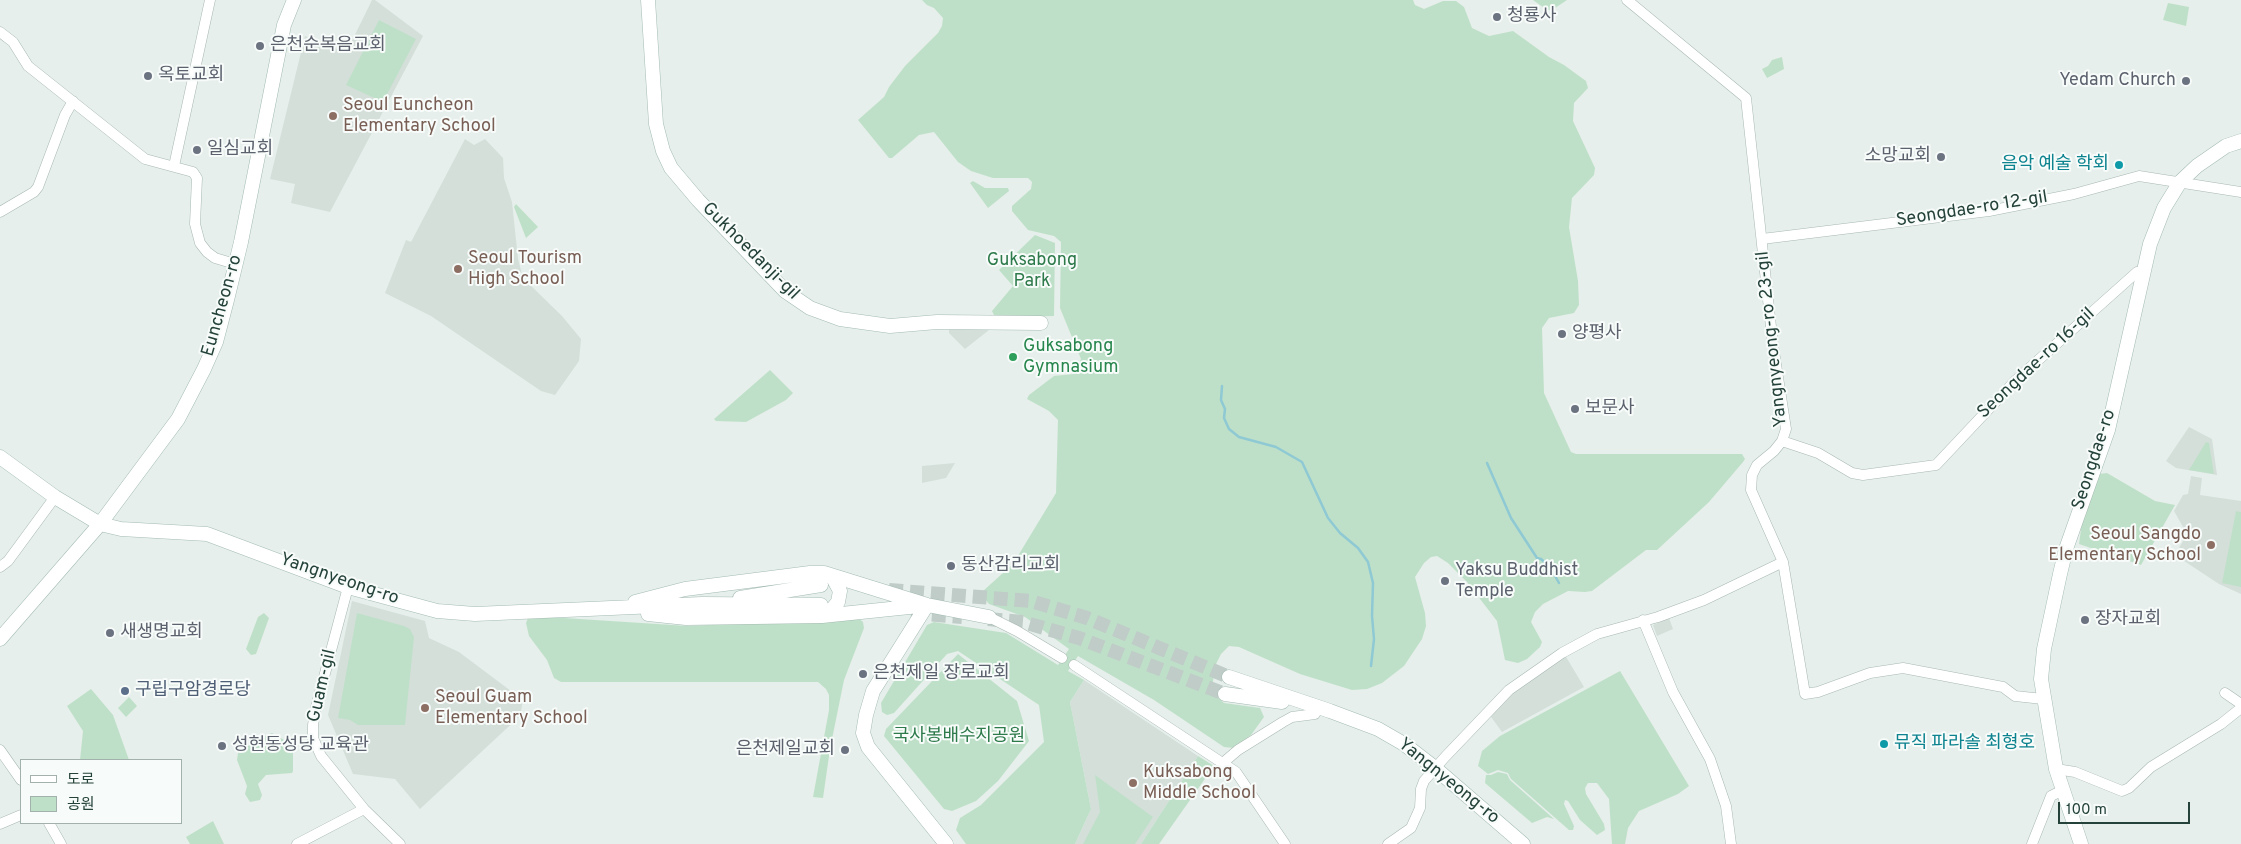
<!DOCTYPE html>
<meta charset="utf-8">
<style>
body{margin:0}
#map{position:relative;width:2241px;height:844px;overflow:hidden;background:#e6efeb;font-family:Overpass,"Noto Sans KR",sans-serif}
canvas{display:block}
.legend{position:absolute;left:20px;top:759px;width:162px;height:65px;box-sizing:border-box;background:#f7fbf9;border:1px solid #a3b1ad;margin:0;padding:6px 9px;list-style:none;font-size:15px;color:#24423a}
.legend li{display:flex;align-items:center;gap:10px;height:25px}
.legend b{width:25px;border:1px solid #a3b1ad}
.scale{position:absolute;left:2058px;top:802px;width:132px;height:22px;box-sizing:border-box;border:2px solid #24423a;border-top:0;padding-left:6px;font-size:15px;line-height:18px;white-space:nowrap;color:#24423a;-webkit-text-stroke:4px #f7fbf9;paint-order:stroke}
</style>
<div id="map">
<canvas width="2241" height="844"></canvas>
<ul class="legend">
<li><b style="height:6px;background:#fff"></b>도로</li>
<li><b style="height:14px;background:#bfe0c8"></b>공원</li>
</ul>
<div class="scale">100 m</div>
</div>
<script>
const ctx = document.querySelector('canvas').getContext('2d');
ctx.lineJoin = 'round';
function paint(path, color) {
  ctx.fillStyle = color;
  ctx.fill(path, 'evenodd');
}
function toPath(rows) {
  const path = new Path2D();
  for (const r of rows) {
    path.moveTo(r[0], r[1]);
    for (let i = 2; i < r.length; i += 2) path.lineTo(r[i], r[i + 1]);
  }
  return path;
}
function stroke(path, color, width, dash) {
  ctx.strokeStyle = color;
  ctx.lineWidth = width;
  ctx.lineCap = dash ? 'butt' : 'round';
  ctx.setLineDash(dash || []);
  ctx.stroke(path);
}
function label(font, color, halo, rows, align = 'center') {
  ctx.font = font + ' Overpass,"Noto Sans KR",sans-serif';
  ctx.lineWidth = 4;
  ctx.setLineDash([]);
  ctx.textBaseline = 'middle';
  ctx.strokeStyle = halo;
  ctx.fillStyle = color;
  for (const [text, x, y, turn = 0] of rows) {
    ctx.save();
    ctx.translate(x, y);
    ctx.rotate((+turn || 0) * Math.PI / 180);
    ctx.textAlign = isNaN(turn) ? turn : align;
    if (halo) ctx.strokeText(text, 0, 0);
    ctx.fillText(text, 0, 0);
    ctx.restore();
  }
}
const built = toPath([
 [372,0,375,0,423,36,330,212,291,203,295,184,270,179,305,36,346,53],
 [465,139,474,145,485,139,503,158,504,178,512,202,518,259,523,278,562,316,581,339,579,361,555,395,541,391,431,316,385,293,406,240,411,242],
 [986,327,989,330,965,349,949,333,949,328],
 [2189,427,2212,439,2217,475,2176,468,2166,461],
 [955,463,946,478,922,483,922,466],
 [2191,476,2202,478,2200,495,2241,501,2241,594,2219,584,2175,555,2187,534,2174,511,2183,495,2188,494],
 [352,601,425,621,429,638,459,652,523,700,520,716,420,809,395,779,353,774,328,715],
 [1669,618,1673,629,1657,636,1653,625],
 [1565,655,1584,687,1502,732,1489,714,1511,693],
 [1084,680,1198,756,1141,844,1075,844,1091,809,1070,702]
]);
const green = toPath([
 [922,0,1413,0,1415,5,1424,9,1443,1,1456,1,1464,7,1472,28,1489,36,1513,31,1549,57,1564,65,1586,81,1588,88,1574,103,1573,121,1595,168,1594,175,1572,198,1569,227,1578,281,1579,305,1574,313,1549,318,1542,328,1544,393,1571,452,1576,454,1742,454,1745,459,1743,462,1709,502,1657,550,1646,550,1592,591,1585,592,1568,591,1543,604,1535,612,1531,622,1542,642,1540,647,1527,659,1518,663,1505,660,1497,621,1467,582,1448,563,1437,556,1431,557,1424,563,1415,577,1425,613,1426,626,1422,639,1404,666,1382,683,1367,689,1352,690,1300,674,1239,647,1229,646,1221,654,1216,664,1213,681,1214,694,1224,703,1260,708,1264,717,1251,735,1234,748,1224,747,1154,700,1078,656,1068,671,1084,680,1070,702,1091,809,1075,844,966,844,956,830,960,818,981,805,1044,742,1039,705,958,651,947,654,894,713,887,715,882,712,881,703,927,625,934,622,1006,633,1058,665,1069,649,1025,617,989,604,983,597,983,591,1013,564,1056,493,1058,420,1049,411,1027,399,1029,395,1054,376,1074,374,1081,359,1060,308,1061,242,1054,236,1028,230,1012,211,1012,206,1031,189,1032,182,1028,178,993,178,971,171,958,162,934,132,919,135,892,158,889,158,858,120,884,97,889,87,905,66,938,33,942,26,943,18,934,8,927,5],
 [1533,0,1567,0,1552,10,1547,10],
 [2168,3,2189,7,2186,26,2163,20],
 [379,20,416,39,383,102,346,85],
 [1782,57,1784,69,1767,78,1762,69,1768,66,1772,60],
 [973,181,985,188,1008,188,1009,191,988,208,970,183],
 [516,204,538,227,526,238,514,207],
 [1035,235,1055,243,1054,316,995,317,992,311,1013,286,999,270],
 [770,370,793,393,786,400,746,422,716,421,714,419],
 [2206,442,2209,443,2214,474,2189,470],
 [2107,473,2155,501,2175,505,2141,565,2079,544,2082,522,2099,474],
 [2236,511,2241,512,2241,587,2222,583],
 [264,613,269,618,256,654,251,655,246,649,258,617],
 [357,613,404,626,410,629,414,637,405,725,358,725,350,720,338,718],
 [533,616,688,626,858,618,863,622,864,628,844,680,830,749,823,798,813,797,829,710,829,695,826,689,818,682,561,682,554,678,547,660,529,636,526,623,528,618],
 [958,654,1017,701,1029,741,998,781,976,801,952,811,944,809,884,736,886,729],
 [1620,671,1689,786,1678,794,1639,811,1628,828,1625,844,1612,844,1609,799,1597,783,1588,783,1585,788,1586,794,1604,824,1605,830,1597,835,1580,820,1568,801,1565,800,1564,804,1574,826,1573,830,1569,830,1511,779,1508,773,1498,770,1488,774,1478,766,1482,751,1500,736],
 [91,689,113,715,129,760,80,760,83,731,67,706],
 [129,697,137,706,126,717,118,708],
 [272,733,291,744,293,752,293,771,292,773,266,775,258,784,262,795,260,800,250,802,245,794,247,786,237,760,238,753,243,747,255,744,258,739],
 [1198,756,1214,766,1159,844,1141,844],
 [1498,772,1507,774,1510,780,1554,819,1547,817,1532,823,1485,783,1486,775,1491,775],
 [1095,775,1153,817,1135,844,1083,844,1100,812],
 [213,821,224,844,190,844,186,837]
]);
const stream = toPath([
 [1222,386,1221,400,1225,409,1224,418,1229,429,1239,437,1276,447,1302,462,1328,518,1340,533,1358,548,1368,562,1373,583,1372,616,1374,639,1371,666],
 [1487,463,1511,518,1537,558,1541,559,1550,567,1559,583]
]);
const secondaryTunnel = toPath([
 [889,590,1031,601,1087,618,1229,677],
 [911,613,962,617],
 [988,619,1023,622,1079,638,1225,694]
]);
const street = toPath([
 [0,32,13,42,28,66,145,159,193,172,197,178,195,224,200,243,207,252,215,258,235,264],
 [174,166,210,0],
 [0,212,34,192,38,187,65,115,73,101],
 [1762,239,1989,211,2074,194,2139,176,2241,192],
 [1782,441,1818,453,1852,473,1863,475,1936,465,2016,380,2137,272,2143,272],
 [1783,562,1805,694,1818,692,1870,673,1903,668,2003,687,2015,696,2043,699],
 [0,567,8,561,55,497],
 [348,587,316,707,313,725,313,738,321,756,364,809,400,844],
 [989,617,1017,631,1062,658],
 [1643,620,1673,692,1710,759,1726,806,1731,844],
 [1074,665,1236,772,1285,844],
 [2225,693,2241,704],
 [0,750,21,780],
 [1224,762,1238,750,1283,722,1292,717,1315,714,1318,707],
 [2056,769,2075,772,2122,791,2129,788,2151,767,2221,724,2241,708],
 [49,823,61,844],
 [0,824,21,815],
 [297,844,364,809],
 [1388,844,1411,828,1420,808,1421,789,1424,781,1445,757,1509,690,1562,653,1597,634,1658,617,1704,600,1783,562,1751,490,1752,475,1757,465,1774,451,1782,441,1786,429,1773,345,1746,98,1627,0],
 [2032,844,2051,796,2063,790]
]);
const secondary = toPath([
 [648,0,656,124,663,151,671,168,698,200,785,291,810,308,840,319,890,326,937,322,1041,323],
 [0,457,55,497,100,524,121,529,207,534,348,587,437,611,475,614,702,604,821,605],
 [826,574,833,578,840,591,838,602,829,613],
 [740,598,821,585],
 [635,602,685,589,810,573,824,573,927,605,989,617],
 [927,605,873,691,866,715,863,733,868,747,946,844],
 [648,614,686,618,822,616,919,606],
 [0,639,100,524,178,419,204,369,216,342,227,300,241,242,284,25,294,0],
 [1229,677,1330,711,1378,729,1404,744,1435,768,1523,844],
 [1225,694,1282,702],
 [2081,844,2056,769,2041,679,2044,649,2060,574,2066,549,2108,430,2150,244,2164,208,2180,182,2197,166,2226,146,2241,141]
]);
const markers = [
 [1497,17,5,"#6b7280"],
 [260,46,5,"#6b7280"],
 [148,76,5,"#6b7280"],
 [2186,81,5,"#6b7280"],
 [333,116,5,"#8d6e63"],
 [197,150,5,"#6b7280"],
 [1941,157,5,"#6b7280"],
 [2119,165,5,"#0f9aa8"],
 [458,269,5,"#8d6e63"],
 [1562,334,5,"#6b7280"],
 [1013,357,5,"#2e9e5b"],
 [1575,409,5,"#6b7280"],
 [2211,545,5,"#8d6e63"],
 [951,566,5,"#6b7280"],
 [1445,581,5,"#6b7280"],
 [2085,620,5,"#6b7280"],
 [110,633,5,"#6b7280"],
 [863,674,5,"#6b7280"],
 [125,691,5,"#5c6f8a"],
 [425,708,5,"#8d6e63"],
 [1884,744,5,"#0f9aa8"],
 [222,746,5,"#6b7280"],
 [845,750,5,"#6b7280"],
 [1133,783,5,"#8d6e63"]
];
const worshipNames = [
 ["청룡사",1507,17],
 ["은천순복음교회",270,46],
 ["옥토교회",158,76],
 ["Yedam Church",2176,81,"right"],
 ["일심교회",207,150],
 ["소망교회",1931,157,"right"],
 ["양평사",1572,334],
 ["보문사",1585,409],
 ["동산감리교회",961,566],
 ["Yaksu Buddhist",1455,571],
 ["Temple",1455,592],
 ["장자교회",2095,620],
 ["새생명교회",120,633],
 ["은천제일 장로교회",873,674],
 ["성현동성당 교육관",232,746],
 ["은천제일교회",835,750,"right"]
];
const educationNames = [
 ["Seoul Euncheon",343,106],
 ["Elementary School",343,127],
 ["Seoul Tourism",468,259],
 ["High School",468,280],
 ["Seoul Sangdo",2201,535,"right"],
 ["Elementary School",2201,556,"right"],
 ["Seoul Guam",435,698],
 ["Elementary School",435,719],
 ["Kuksabong",1143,773],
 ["Middle School",1143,794]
];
const cultureNames = [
 ["음악 예술 학회",2109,165],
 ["뮤직 파라솔 최형호",1894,744,"left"]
];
const streetNames = [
 ["Seongdae-ro 12-gil",1972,210,-9],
 ["Gukhoedanji-gil",750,252,45],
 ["Euncheon-ro",223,306,-74],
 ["Yangnyeong-ro 23-gil",1773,339,-96],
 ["Seongdae-ro 16-gil",2037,364,-43],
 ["Seongdae-ro",2095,460,-72],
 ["Yangnyeong-ro",339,580,19],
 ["Guam-gil",323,686,-77],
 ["Yangnyeong-ro",1448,782,39]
];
const parkNames = [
 ["Guksabong",1032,261],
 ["Park",1032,282],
 ["국사봉배수지공원",959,737]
];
const leisureNames = [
 ["Guksabong",1023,347],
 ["Gymnasium",1023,368]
];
const serviceNames = [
 ["구립구암경로당",135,691]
];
paint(built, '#d4dfda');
paint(green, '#bfe0c8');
stroke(stream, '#8ec9d4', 2.5);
stroke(secondaryTunnel, '#bfccc8', 14, [14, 7]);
stroke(street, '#a8b8b2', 11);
stroke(secondary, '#a4bbb3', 15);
stroke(street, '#fff', 10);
stroke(secondary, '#fff', 14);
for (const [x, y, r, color] of markers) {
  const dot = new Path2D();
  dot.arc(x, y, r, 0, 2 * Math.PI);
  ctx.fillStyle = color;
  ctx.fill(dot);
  stroke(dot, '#f7fbf9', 2);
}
label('18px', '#5b616d', '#f7fbf9', worshipNames, 'left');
label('18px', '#785e54', '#f7fbf9', educationNames, 'left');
label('18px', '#0d838f', '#f7fbf9', cultureNames, 'right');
label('18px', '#24423a', '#f7fbf9', streetNames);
label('18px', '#2d7a4b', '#f7fbf9', parkNames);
label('18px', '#27864d', '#f7fbf9', leisureNames, 'left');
label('18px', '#4e5e75', '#f7fbf9', serviceNames, 'left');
</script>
